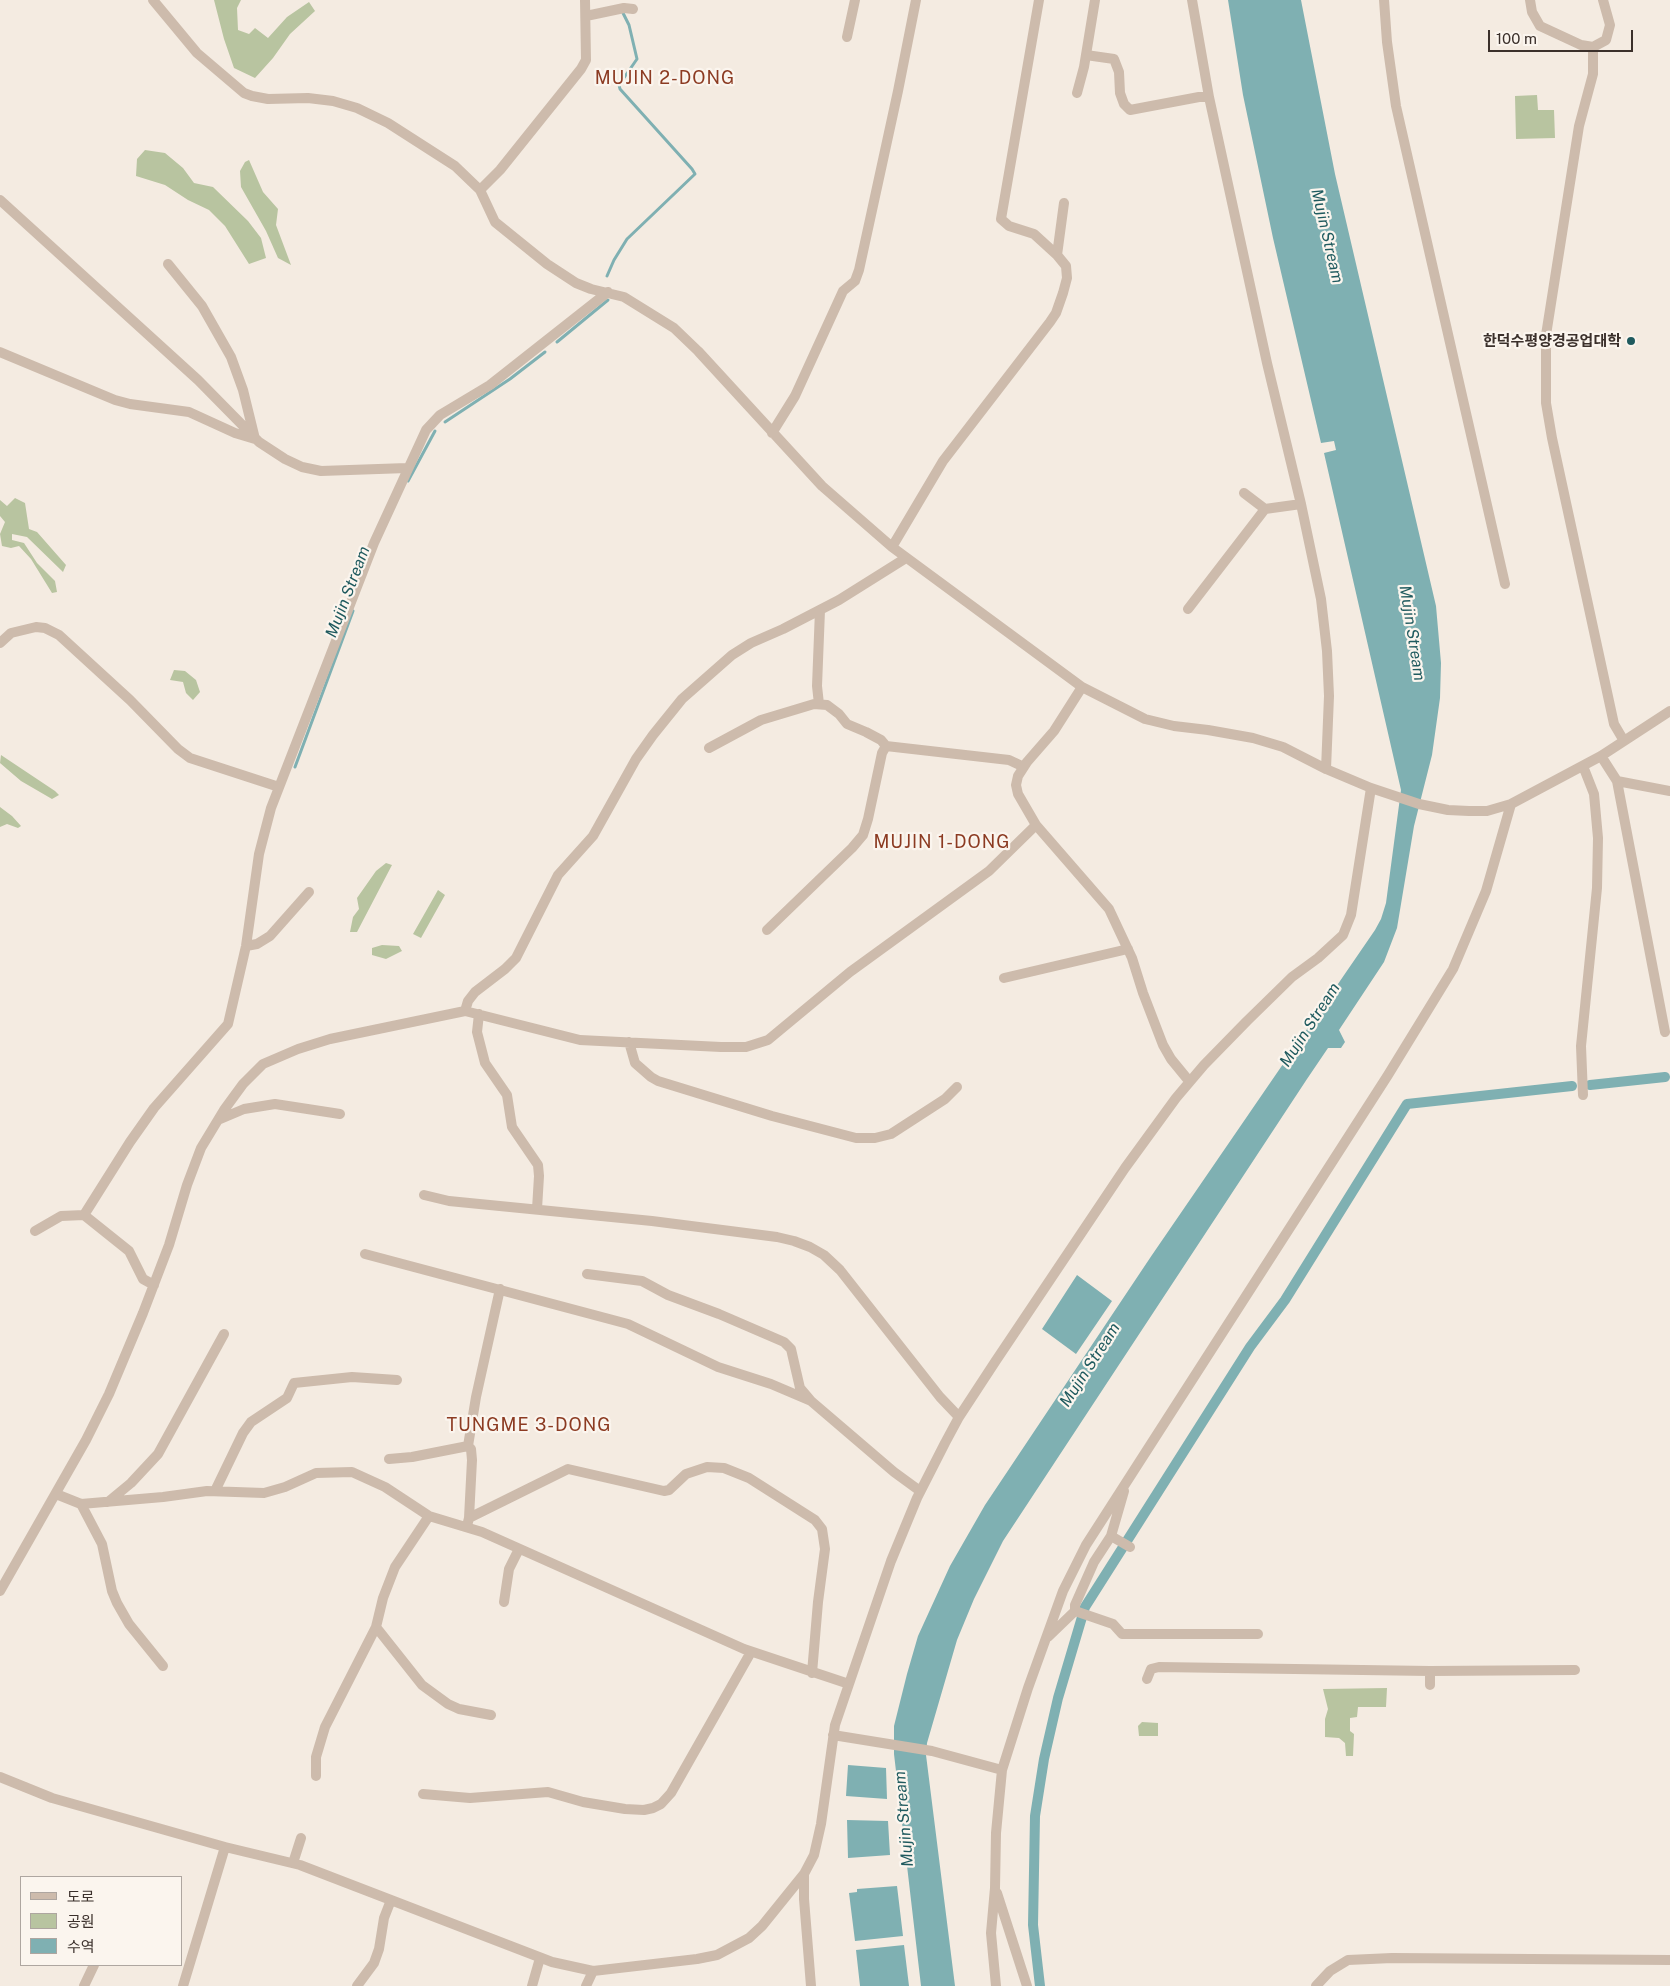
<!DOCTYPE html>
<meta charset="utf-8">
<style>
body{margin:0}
#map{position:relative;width:1670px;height:1986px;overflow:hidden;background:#f4ebe1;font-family:"Public Sans","Noto Sans KR",sans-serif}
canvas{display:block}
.legend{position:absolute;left:20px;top:1876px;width:162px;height:90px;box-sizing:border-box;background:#fbf5ee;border:1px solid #aea6a0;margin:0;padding:6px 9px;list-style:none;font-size:15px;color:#3b302b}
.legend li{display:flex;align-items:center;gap:10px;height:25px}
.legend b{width:25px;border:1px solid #aea6a0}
.scale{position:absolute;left:1488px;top:30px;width:145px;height:22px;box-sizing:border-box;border:2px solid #3b302b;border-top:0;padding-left:6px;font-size:15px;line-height:18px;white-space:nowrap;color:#3b302b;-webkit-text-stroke:4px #fbf5ee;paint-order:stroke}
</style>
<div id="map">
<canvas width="1670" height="1986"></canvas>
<ul class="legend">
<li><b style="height:6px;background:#cdbbac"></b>도로</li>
<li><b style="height:14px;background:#b8c4a0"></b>공원</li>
<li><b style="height:14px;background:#7fb0b2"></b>수역</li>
</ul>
<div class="scale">100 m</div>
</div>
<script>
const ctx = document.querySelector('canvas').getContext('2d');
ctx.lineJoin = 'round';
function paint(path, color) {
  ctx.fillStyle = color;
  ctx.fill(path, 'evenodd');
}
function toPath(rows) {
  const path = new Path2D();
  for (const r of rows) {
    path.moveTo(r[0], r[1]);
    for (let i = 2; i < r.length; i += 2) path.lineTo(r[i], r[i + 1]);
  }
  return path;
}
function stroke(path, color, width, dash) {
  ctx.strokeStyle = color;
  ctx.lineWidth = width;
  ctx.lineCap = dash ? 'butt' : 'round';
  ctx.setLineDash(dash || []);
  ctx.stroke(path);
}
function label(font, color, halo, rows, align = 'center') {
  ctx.font = font + ' "Public Sans","Noto Sans KR",sans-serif';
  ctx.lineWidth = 4.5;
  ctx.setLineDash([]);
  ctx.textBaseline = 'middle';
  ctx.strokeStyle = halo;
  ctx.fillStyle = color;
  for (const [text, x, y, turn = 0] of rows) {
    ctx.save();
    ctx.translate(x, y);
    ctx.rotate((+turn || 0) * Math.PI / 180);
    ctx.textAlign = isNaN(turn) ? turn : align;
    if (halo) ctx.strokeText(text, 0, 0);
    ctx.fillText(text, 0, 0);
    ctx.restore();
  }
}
const green = toPath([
 [214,0,241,0,237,8,238,30,249,34,255,28,268,38,287,17,309,2,315,11,290,34,273,58,255,78,234,68,224,39],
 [1537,95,1538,110,1554,110,1555,138,1516,139,1515,96],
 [145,150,165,153,183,168,194,183,213,187,248,221,261,238,266,258,249,264,225,226,209,210,188,200,165,185,136,176,137,159],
 [249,160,263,192,278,209,276,225,291,265,278,258,266,231,241,187,240,171,245,162],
 [15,498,25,503,29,529,37,532,66,565,63,572,27,537,12,534,12,540,24,543,37,563,55,581,57,592,52,593,31,559,19,546,11,548,2,546,0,534,5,522,0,516,0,500,7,506],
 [174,670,185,671,196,680,200,692,193,700,186,693,183,682,170,680],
 [1,755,55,791,59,795,52,799,21,781,0,763],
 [0,807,12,816,21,826,18,828,7,824,0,827],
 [386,863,392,865,357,932,350,932,353,917,359,909,357,898,376,871],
 [438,890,445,895,421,938,413,934],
 [382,945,399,946,402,951,386,959,372,955,372,948],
 [1387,1688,1386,1707,1358,1707,1357,1717,1350,1718,1350,1731,1354,1734,1353,1756,1346,1756,1345,1743,1339,1738,1325,1737,1325,1719,1328,1709,1323,1689],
 [1142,1722,1158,1723,1158,1736,1139,1736,1138,1726]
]);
const water = toPath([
 [1228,0,1301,0,1335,174,1436,606,1441,663,1440,698,1432,755,1414,826,1397,928,1384,962,1339,1030,1345,1042,1341,1048,1328,1048,1307,1079,1003,1541,974,1599,957,1640,927,1743,926,1755,955,1986,921,1986,894,1754,894,1726,907,1674,918,1636,950,1566,985,1505,1152,1255,1375,930,1381,919,1386,903,1401,790,1324,453,1336,450,1334,441,1321,443,1273,238,1243,95],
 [1077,1275,1112,1301,1076,1354,1042,1329],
 [848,1765,886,1768,887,1799,846,1796],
 [847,1820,888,1821,890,1855,848,1858],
 [897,1886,903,1936,855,1941,849,1893,857,1892,857,1889],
 [904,1945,909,1986,860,1986,856,1950]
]);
const stream = toPath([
 [607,276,614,260,627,239,695,174,692,169,620,89,619,85,637,59,629,25,623,13],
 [557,342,608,300],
 [445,422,510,379,545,352],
 [408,481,435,431],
 [295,767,353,611]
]);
const canal = toPath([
 [1590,1085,1665,1077],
 [1040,1986,1033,1925,1035,1816,1044,1759,1058,1698,1085,1607,1250,1347,1285,1300,1407,1104,1572,1086]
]);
const minor = toPath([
 [153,0,197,53,244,93,252,96,268,99,308,98,333,101,357,108,388,123,455,166,480,190,495,222,547,264,576,283,591,289,624,297,674,328,698,351,822,486,892,547,1082,687,1145,719,1174,726,1208,730,1253,738,1283,747,1326,769,1371,788,1419,804,1448,810,1469,811,1487,811,1511,804],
 [1192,0,1209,97,1267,363,1301,504,1321,599,1327,651,1329,696,1326,769],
 [1384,0,1387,42,1396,106,1505,584],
 [1530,0,1532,12,1540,26,1581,45,1593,47,1593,74,1579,126,1546,335,1546,403,1552,438,1614,724,1624,741],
 [586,16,624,8,633,9],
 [847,37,855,0],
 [1593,47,1606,40,1610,25,1603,0],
 [1086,55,1114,59,1119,72,1120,93,1124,104,1130,110,1199,97,1209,97],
 [1077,93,1084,67,1095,0],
 [480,190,500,170,581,69,586,60,585,0],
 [0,200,198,380,259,442,285,459,302,467,321,471,407,468],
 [1057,255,1064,203],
 [0,352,115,400,130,404,189,412,235,433,255,439,243,390,231,357,202,306,168,264],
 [772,433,795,396,843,291,855,281,859,270,898,91,916,0],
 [1244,493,1265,509],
 [892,547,943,461,1050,322,1056,313,1063,293,1067,278,1066,266,1057,255,1034,234,1009,226,1001,219,1039,0],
 [1188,609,1265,509,1301,504],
 [0,643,11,633,36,627,45,628,59,635,130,700,178,749,190,758,279,787],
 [819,704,817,686,820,610],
 [709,748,761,720,814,704,827,705,839,714,847,724,866,732,881,740,886,746],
 [1601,756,1617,781,1665,1032],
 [1583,766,1594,794,1598,838,1597,888,1581,1046,1583,1095],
 [1617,781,1670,791],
 [1036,825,1109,909,1132,958,1143,993,1163,1045,1171,1059,1189,1081],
 [767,930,852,848,863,835,868,819,882,753,886,746,1009,760,1024,767],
 [246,946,257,944,270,936,309,892],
 [1004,978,1128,949],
 [465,1011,468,1001,475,992,505,969,516,958,558,875,593,836,636,759,653,735,682,699,732,655,751,643,783,629,839,600,906,558],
 [479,1014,477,1032,485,1063,507,1095,512,1127,538,1165,539,1176,537,1209],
 [629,1042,635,1063,651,1077,658,1081,772,1116,856,1138,875,1138,891,1134,945,1099,957,1087],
 [218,1120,244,1109,275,1104,340,1114],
 [424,1195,449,1201,652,1221,777,1237,794,1241,810,1247,824,1255,840,1270,940,1397,959,1417],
 [84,1215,130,1142,154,1108,228,1024,246,946,259,854,271,808,374,543,426,430,440,415,490,385,608,292],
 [35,1231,61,1216,84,1215,129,1251,143,1279,154,1285],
 [365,1254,628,1324,718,1367,771,1384,811,1401],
 [587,1274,642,1281,668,1295,719,1314,784,1342,791,1349,800,1388,811,1401,894,1472,920,1491],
 [468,1446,476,1397,500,1289],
 [389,1459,412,1457,468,1446,471,1449,472,1460,469,1518],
 [215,1491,243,1433,251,1422,287,1398,294,1383,352,1377,397,1380],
 [56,1494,81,1504,163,1497,207,1491,264,1493,285,1487,316,1473,352,1472,385,1487,429,1516,482,1532,744,1649,849,1684],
 [108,1502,131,1483,158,1454,224,1334],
 [81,1504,102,1544,112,1591,117,1603,129,1624,163,1666],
 [467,1526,469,1518,568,1469,664,1491,669,1490,686,1474,707,1467,724,1468,749,1478,815,1520,822,1529,825,1549,818,1602,812,1673],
 [1111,1536,1130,1547],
 [0,1591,86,1440,109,1394,143,1313,169,1245,187,1185,201,1148,224,1110,243,1084,263,1064,298,1049,330,1039,465,1011,580,1040,721,1047,746,1047,768,1040,850,972,989,871,1036,825,1018,794,1016,785,1018,776,1027,762,1054,731,1082,687],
 [504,1602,509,1569,519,1549],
 [1075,1611,1113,1624,1122,1634,1258,1634],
 [376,1627,422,1685,448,1704,459,1709,491,1715],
 [1048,1637,1075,1611,1075,1605,1094,1562,1111,1536,1124,1491],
 [1430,1671,1430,1685],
 [1147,1679,1151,1669,1159,1667,1430,1671,1575,1670],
 [833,1735,932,1751,1002,1770],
 [316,1776,316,1757,325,1727,376,1627,383,1598,395,1567,429,1516],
 [0,1777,52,1798,225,1847,300,1865,552,1962,593,1971,697,1959,717,1955,749,1938,762,1926,804,1874,814,1855,821,1824,835,1725,891,1561,917,1498,945,1443,959,1417,995,1362,1125,1168,1176,1098,1204,1065,1247,1021,1292,977,1318,958,1343,935,1351,915,1371,788],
 [423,1794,470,1798,548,1792,583,1802,625,1809,644,1810,653,1808,661,1804,671,1793,751,1652],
 [293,1863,301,1838],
 [804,1874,804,1899,811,1986],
 [997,1893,1027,1986],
 [84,1986,94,1965],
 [183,1986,225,1847],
 [357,1986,374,1963,379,1949,384,1918,391,1900],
 [532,1986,540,1958],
 [586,1986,593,1971],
 [996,1986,991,1933,995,1888,996,1833,1002,1770,1028,1688,1063,1591,1086,1545,1388,1075,1453,969,1486,891,1511,804,1601,756,1670,711],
 [1316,1986,1330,1971,1348,1960,1392,1958,1670,1960]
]);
const markers = [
 [1631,341,5,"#1f5a5e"]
];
const poiNames = [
 ["한덕수평양경공업대학",1621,341]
];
const waterNames = [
 ["Mujin Stream",1327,236,77],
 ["Mujin Stream",348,592,-69],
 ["Mujin Stream",1412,633,81],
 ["Mujin Stream",1310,1025,-57],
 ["Mujin Stream",1090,1365,-57],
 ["Mujin Stream",904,1819,-95]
];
const quarterNames = [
 ["MUJIN 2-DONG",665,78],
 ["MUJIN 1-DONG",942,842],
 ["TUNGME 3-DONG",529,1425]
];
paint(green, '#b8c4a0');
paint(water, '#7fb0b2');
stroke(stream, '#7fb0b2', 3);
stroke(canal, '#7fb0b2', 10);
stroke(minor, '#cdbbac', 10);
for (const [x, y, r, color] of markers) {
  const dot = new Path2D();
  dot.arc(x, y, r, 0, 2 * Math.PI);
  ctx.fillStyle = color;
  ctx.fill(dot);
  stroke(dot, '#fbf5ee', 2);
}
label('bold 15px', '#3b302b', '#fbf5ee', poiNames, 'right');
label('italic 16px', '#1f5a5e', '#fbf5ee', waterNames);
ctx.letterSpacing = '1px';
label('18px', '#8c3b22', '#fbf5ee', quarterNames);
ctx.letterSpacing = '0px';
</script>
